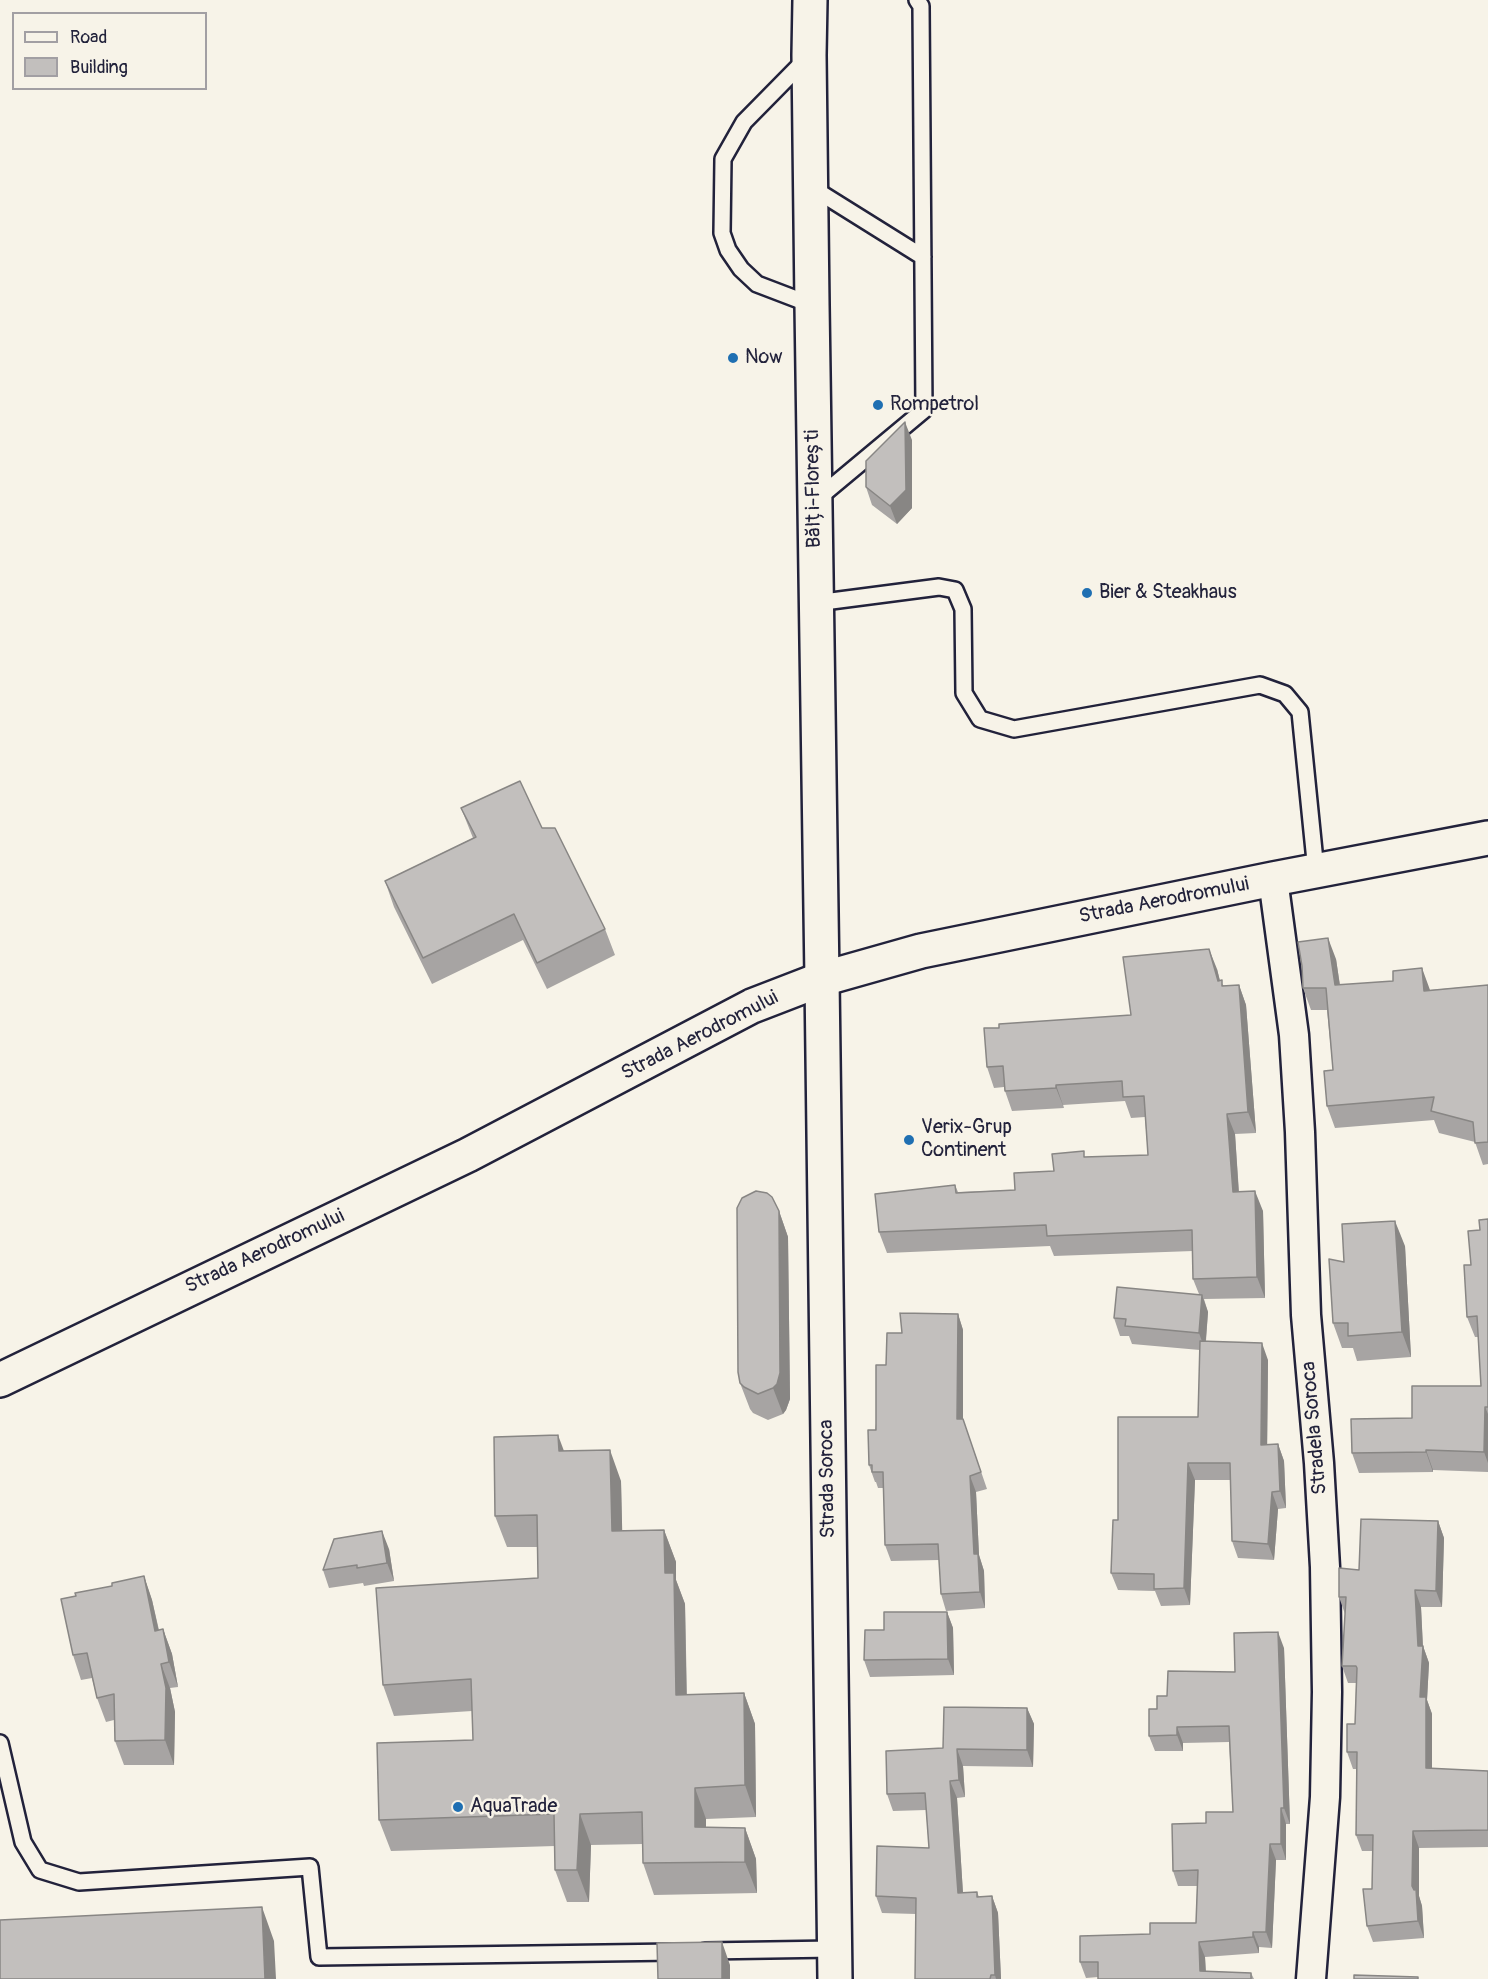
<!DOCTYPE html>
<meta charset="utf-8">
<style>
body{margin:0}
#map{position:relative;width:1488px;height:1979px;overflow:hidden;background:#f7f3e8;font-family:Pangolin,sans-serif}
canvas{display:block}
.legend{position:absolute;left:12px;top:12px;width:195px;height:78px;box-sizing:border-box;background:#f7f3e8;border:2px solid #a29fa3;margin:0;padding:8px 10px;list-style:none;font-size:18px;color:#22223b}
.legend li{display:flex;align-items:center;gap:12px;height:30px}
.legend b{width:30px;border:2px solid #a29fa3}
</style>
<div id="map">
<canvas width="1488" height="1979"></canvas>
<ul class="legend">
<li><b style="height:8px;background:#f7f3e8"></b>Road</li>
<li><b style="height:16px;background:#c2bfbd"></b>Building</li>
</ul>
</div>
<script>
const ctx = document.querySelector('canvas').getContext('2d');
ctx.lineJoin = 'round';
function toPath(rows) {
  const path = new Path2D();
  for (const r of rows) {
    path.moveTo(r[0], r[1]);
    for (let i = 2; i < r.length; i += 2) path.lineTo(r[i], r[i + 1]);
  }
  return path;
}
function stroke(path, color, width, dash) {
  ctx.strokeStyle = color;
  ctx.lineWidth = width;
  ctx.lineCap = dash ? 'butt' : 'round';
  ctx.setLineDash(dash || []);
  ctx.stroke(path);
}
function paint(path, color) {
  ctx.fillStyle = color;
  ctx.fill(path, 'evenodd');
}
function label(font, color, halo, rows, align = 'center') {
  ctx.font = font + ' Pangolin,sans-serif';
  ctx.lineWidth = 5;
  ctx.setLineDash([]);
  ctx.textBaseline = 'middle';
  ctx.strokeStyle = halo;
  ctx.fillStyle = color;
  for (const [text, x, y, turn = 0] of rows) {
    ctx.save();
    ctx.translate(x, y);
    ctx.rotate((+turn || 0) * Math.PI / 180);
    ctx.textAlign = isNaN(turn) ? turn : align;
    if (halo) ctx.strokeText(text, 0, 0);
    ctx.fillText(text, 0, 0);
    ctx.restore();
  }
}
const lane = toPath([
 [807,58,744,122,723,159,722,233,728,250,741,269,757,284,812,305],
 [811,187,923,257],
 [816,500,924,410,921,6,917,0],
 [816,603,939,587,955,590,963,609,964,693,980,719,1014,729,1260,685,1285,694,1300,712,1316,871],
 [0,1743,23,1842,40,1870,79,1882,310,1867,319,1957,675,1952],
 [705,1951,834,1949]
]);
const street = toPath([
 [1273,879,1294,1035,1300,1132,1306,1315,1319,1463,1325,1567,1327,1692,1325,1797,1311,1979]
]);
const secondary = toPath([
 [822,979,835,1979]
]);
const primary = toPath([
 [810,0,809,55,812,305,822,979]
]);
const highway = toPath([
 [0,1380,468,1155,752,1006,822,979,921,951,1273,879,1488,838]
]);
const wall = toPath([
 [912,440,912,508,897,524,872,505,866,487],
 [461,808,542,828,605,929,615,955,547,989,523,940,432,984,394,907,385,881,473,838],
 [1336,959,1340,985,1430,990,1488,985,1488,1164,1483,1165,1475,1142,1439,1133,1434,1120,1335,1128,1327,1106,1333,1070,1327,1010,1311,1010,1303,988,1302,966],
 [1217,969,1220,981,1224,986,1239,985,1246,1005,1256,1133,1235,1134,1239,1192,1263,1211,1265,1298,1204,1299,1208,1312,1206,1341,1268,1360,1267,1444,1278,1444,1284,1461,1286,1508,1278,1509,1274,1560,1238,1558,1232,1541,1231,1480,1195,1480,1190,1605,1161,1606,1155,1591,1118,1590,1111,1573,1118,1520,1198,1417,1200,1350,1132,1344,1129,1336,1120,1336,1114,1318,1199,1294,1193,1279,1193,1251,1054,1256,1050,1246,887,1253,879,1232,955,1185,958,1192,1015,1190,1086,1157,1148,1155,1145,1117,1131,1118,1125,1101,1063,1105,1064,1108,1012,1111,1005,1091,1004,1087,994,1088,987,1067,1131,1015],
 [779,1211,788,1237,790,1399,786,1410,783,1414,768,1420,753,1413,750,1409,740,1383],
 [1488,1219,1488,1472,1433,1470,1433,1472,1359,1473,1352,1453,1412,1418,1481,1386,1478,1337,1475,1337,1467,1317,1471,1265,1480,1230],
 [1405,1246,1411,1357,1357,1361,1353,1348,1342,1348,1333,1323,1344,1262],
 [958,1314,963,1330,963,1419,987,1489,976,1492,979,1555,984,1571,985,1608,946,1611,941,1594,939,1560,891,1561,885,1545,884,1488,878,1488,876,1482,875,1482,869,1465,886,1365,902,1333],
 [564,1451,621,1481,622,1531,664,1530,676,1562,676,1580,685,1604,687,1695,744,1693,755,1724,756,1817,706,1819,706,1827,745,1828,756,1859,757,1893,654,1895,643,1863,643,1844,591,1845,589,1902,567,1902,555,1870,555,1846,391,1851,379,1820,473,1740,472,1711,394,1716,383,1685,538,1578,538,1547,507,1547,495,1516],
 [1438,1521,1444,1538,1442,1607,1421,1607,1423,1646,1429,1663,1427,1700,1432,1714,1432,1769,1488,1771,1488,1847,1419,1848,1419,1896,1422,1906,1424,1938,1373,1942,1367,1926,1372,1889,1373,1851,1362,1851,1356,1835,1356,1769,1353,1769,1347,1752,1355,1724,1356,1683,1348,1683,1342,1666,1345,1614,1339,1597,1359,1570],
 [389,1549,394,1581,364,1586,363,1583,329,1588,323,1570],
 [144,1576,152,1600,159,1630,163,1629,172,1654,178,1687,170,1688,175,1712,174,1765,124,1765,115,1741,114,1720,106,1722,97,1698,92,1678,81,1680,73,1655,112,1586],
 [947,1612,953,1628,954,1675,870,1677,864,1660,884,1630],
 [1284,1648,1290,1824,1286,1824,1286,1860,1276,1860,1272,1948,1259,1947,1259,1953,1205,1957,1206,1971,1251,1973,1254,1979,1098,1979,1098,1977,1086,1978,1080,1962,1150,1934,1196,1923,1197,1886,1178,1886,1173,1871,1206,1823,1233,1812,1229,1742,1183,1743,1183,1751,1155,1751,1149,1736,1157,1709,1167,1696,1235,1672],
 [1027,1708,1034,1724,1033,1767,963,1766,965,1797,957,1798,963,1893,977,1892,979,1897,992,1896,998,1913,1001,1979,915,1979,916,1914,882,1913,876,1896,929,1848,926,1810,893,1811,887,1794,943,1748]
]);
const shadedWall = toPath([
 [905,422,912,440,912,508,897,524,890,506],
 [1328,938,1336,959,1343,1007,1335,985],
 [1209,949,1217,969,1225,1001,1218,981],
 [1422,968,1430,990,1424,991],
 [1239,985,1246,1005,1256,1133,1248,1112],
 [1056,1085,1063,1105,1064,1108,1056,1088],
 [1227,1114,1235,1134,1240,1212,1233,1192],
 [1255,1191,1263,1211,1265,1298,1257,1277],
 [779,1211,788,1237,790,1399,786,1410,783,1414,773,1388],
 [1395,1221,1405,1246,1411,1357,1402,1332],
 [1202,1295,1208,1312,1205,1350,1199,1333],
 [958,1314,963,1330,963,1435,957,1419],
 [1262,1343,1268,1360,1267,1462,1261,1445],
 [1485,1407,1488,1414,1488,1463,1484,1452],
 [558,1435,570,1467,559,1451],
 [1278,1444,1284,1461,1286,1508,1280,1491],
 [610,1450,621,1481,623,1563,612,1531],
 [1426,1450,1433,1470,1433,1472,1426,1452],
 [1188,1463,1195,1480,1190,1605,1184,1588],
 [970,1476,976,1492,979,1555,984,1571,985,1608,980,1592,974,1554],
 [1272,1492,1278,1509,1274,1560,1268,1544],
 [1438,1521,1444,1538,1442,1607,1436,1591],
 [664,1530,676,1562,676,1580,685,1604,687,1727,676,1695,665,1573],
 [382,1531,389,1549,394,1581,387,1563],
 [144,1576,152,1600,164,1655,155,1631],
 [1415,1590,1421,1607,1423,1650,1423,1646,1429,1663,1427,1700,1432,1714,1432,1785,1426,1768,1420,1697],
 [947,1612,953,1628,954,1675,948,1659],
 [163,1629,172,1654,178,1687,169,1662],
 [1278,1632,1284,1648,1290,1824,1284,1808],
 [161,1664,170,1688,175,1712,174,1765,165,1740],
 [744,1693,755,1724,756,1817,745,1785],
 [1027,1708,1034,1724,1033,1767,1027,1750],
 [1177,1727,1183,1743,1183,1751,1177,1735],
 [957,1749,963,1766,965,1797,959,1780],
 [950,1781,957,1798,964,1910,958,1893],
 [695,1788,706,1819,706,1858,695,1827],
 [1281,1808,1286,1824,1286,1860,1281,1844],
 [580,1814,591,1845,589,1902,577,1870],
 [745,1828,756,1859,757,1893,745,1862],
 [1413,1831,1419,1848,1419,1896,1422,1906,1424,1938,1418,1921,1412,1886],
 [1270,1844,1276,1860,1272,1948,1266,1932],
 [992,1896,998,1913,1001,1979,996,1979,995,1975],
 [262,1907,274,1941,276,1979,265,1979],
 [1253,1932,1259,1947,1259,1953,1253,1937],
 [722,1942,730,1965,730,1979,722,1979],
 [1199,1942,1205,1957,1206,1979,1200,1971]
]);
const building = toPath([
 [905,422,906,490,890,506,866,487,866,461,905,422],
 [520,781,542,828,555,828,605,929,537,963,514,914,423,958,385,881,476,837,461,808,520,781],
 [1328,938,1335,985,1393,981,1393,971,1422,968,1424,991,1488,985,1488,1142,1475,1143,1473,1122,1431,1111,1434,1097,1327,1106,1324,1071,1333,1070,1326,988,1303,988,1302,966,1298,942,1328,938],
 [1209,949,1218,981,1222,980,1222,986,1239,985,1248,1112,1227,1114,1233,1192,1255,1191,1257,1277,1193,1279,1192,1230,1047,1236,1046,1225,879,1232,875,1194,955,1185,956,1193,1015,1190,1014,1173,1054,1171,1052,1154,1084,1151,1084,1157,1148,1155,1144,1096,1123,1097,1122,1081,1056,1085,1056,1088,1005,1091,1003,1066,987,1067,984,1028,999,1028,999,1024,1131,1015,1123,957,1209,949],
 [756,1191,767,1193,772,1197,779,1211,780,1373,777,1384,773,1388,758,1394,744,1387,740,1383,738,1372,737,1208,742,1198,756,1191],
 [1488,1219,1488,1407,1485,1407,1484,1452,1426,1450,1426,1452,1352,1453,1351,1419,1412,1418,1412,1386,1481,1386,1477,1316,1467,1317,1464,1265,1471,1265,1468,1231,1480,1230,1479,1220,1488,1219],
 [1395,1221,1402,1332,1348,1336,1348,1323,1333,1323,1329,1259,1344,1262,1342,1224,1395,1221],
 [1117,1287,1202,1295,1199,1333,1125,1326,1126,1319,1114,1318,1117,1287],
 [900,1313,958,1314,957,1419,963,1419,981,1472,970,1476,974,1554,978,1554,980,1592,941,1594,938,1544,885,1545,883,1472,872,1472,872,1465,869,1465,868,1430,876,1430,876,1365,886,1365,887,1333,902,1333,900,1313],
 [1200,1341,1262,1343,1261,1445,1278,1444,1280,1491,1272,1492,1268,1544,1232,1541,1230,1463,1188,1463,1184,1588,1154,1589,1154,1574,1111,1573,1113,1520,1118,1520,1118,1417,1198,1417,1200,1341],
 [558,1435,559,1451,610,1450,612,1531,664,1530,665,1573,674,1573,676,1695,744,1693,745,1785,695,1788,695,1827,745,1828,745,1862,643,1863,642,1812,580,1814,577,1870,555,1870,554,1814,379,1820,377,1743,473,1740,471,1679,383,1685,376,1588,538,1578,537,1515,495,1516,494,1437,558,1435],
 [1361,1519,1438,1521,1436,1591,1415,1590,1418,1646,1423,1646,1420,1697,1426,1697,1426,1768,1488,1771,1488,1830,1413,1831,1412,1886,1414,1890,1416,1889,1418,1921,1367,1926,1363,1889,1372,1889,1373,1835,1356,1835,1357,1752,1347,1752,1347,1724,1355,1724,1357,1668,1356,1666,1342,1666,1346,1597,1339,1597,1339,1568,1359,1570,1361,1519],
 [382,1531,387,1563,357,1568,357,1565,323,1570,334,1539,382,1531],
 [144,1576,155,1631,163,1629,169,1662,161,1664,166,1688,165,1740,115,1741,114,1694,97,1698,87,1653,73,1655,61,1599,76,1596,75,1593,112,1586,112,1583,144,1576],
 [884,1612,947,1612,948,1659,864,1660,865,1630,884,1630,884,1612],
 [1278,1632,1284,1808,1281,1808,1281,1844,1270,1844,1266,1932,1253,1932,1253,1937,1199,1942,1200,1971,1251,1973,1251,1979,1098,1979,1098,1962,1080,1962,1080,1936,1150,1934,1150,1923,1196,1923,1198,1870,1173,1871,1172,1824,1206,1823,1206,1812,1233,1812,1229,1726,1177,1727,1177,1735,1149,1736,1149,1709,1157,1709,1157,1696,1167,1696,1168,1671,1235,1672,1234,1633,1278,1632],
 [944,1707,1027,1708,1027,1750,957,1749,959,1780,950,1781,958,1893,977,1892,977,1897,992,1896,995,1975,991,1975,990,1979,915,1979,916,1898,876,1896,877,1846,929,1848,925,1793,887,1794,886,1751,943,1748,944,1707],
 [262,1907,265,1979,0,1979,0,1920,262,1907],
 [722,1942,722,1979,658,1979,657,1943,722,1942],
 [1354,1975,1418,1977,1418,1979,1354,1979,1354,1975]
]);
const markers = [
 [733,358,6,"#1f6fb2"],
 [878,405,6,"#1f6fb2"],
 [1087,593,6,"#1f6fb2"],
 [909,1140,6,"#1f6fb2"],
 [458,1807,6,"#1f6fb2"]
];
const poiNames = [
 ["Now",745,358],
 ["Rompetrol",890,405],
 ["Bier & Steakhaus",1099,593],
 ["Verix-Grup",921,1128],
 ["Continent",921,1151],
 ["AquaTrade",470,1807]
];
const streetNames = [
 ["Bălți-Florești",814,489,-91],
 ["Strada Aerodromului",1164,901,-11],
 ["Strada Aerodromului",700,1036,-27],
 ["Strada Aerodromului",265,1252,-25],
 ["Stradela Sorocа",1315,1428,-95],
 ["Strada Soroca",828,1479,-91]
];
stroke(lane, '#22223b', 20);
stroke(street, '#22223b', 33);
stroke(secondary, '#22223b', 38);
stroke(primary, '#22223b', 38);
stroke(highway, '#22223b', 38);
stroke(lane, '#f7f3e8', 15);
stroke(street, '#f7f3e8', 28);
stroke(secondary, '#f7f3e8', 33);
stroke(primary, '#f7f3e8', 33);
stroke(highway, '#f7f3e8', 33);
paint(wall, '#a7a4a3');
paint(shadedWall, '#888684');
paint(building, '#c2bfbd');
stroke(building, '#888684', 1.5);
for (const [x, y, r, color] of markers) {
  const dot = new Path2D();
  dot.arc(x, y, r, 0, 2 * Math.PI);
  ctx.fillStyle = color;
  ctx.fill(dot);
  stroke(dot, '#f7f3e8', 2);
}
label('20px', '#22223b', '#f7f3e8', poiNames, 'left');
label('20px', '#22223b', '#f7f3e8', streetNames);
</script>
